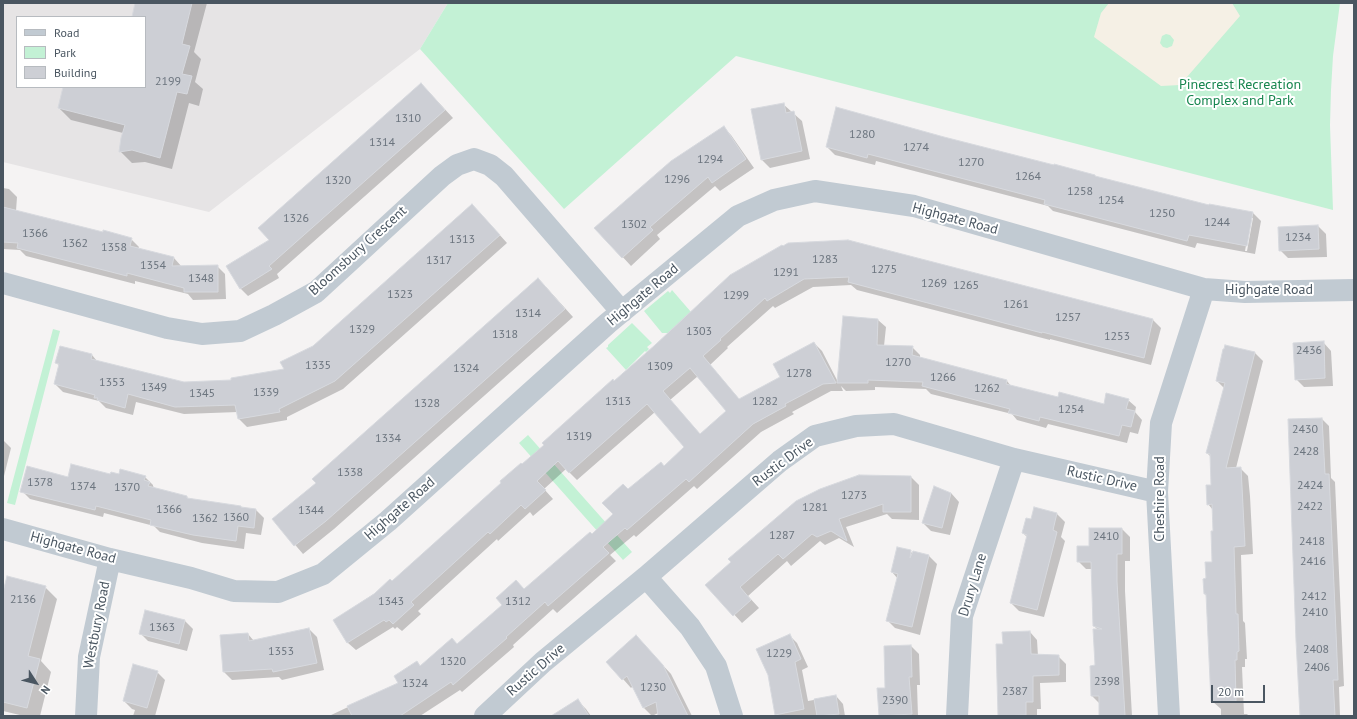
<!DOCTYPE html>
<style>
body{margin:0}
#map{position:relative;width:1357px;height:719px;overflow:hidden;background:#f5f3f3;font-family:"PT Sans",sans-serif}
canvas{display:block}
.frame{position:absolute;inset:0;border:4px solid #4a5661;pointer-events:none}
.legend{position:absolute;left:16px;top:16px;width:130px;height:72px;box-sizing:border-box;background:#fff;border:1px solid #b7bbc0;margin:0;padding:5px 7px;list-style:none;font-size:12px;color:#4a5661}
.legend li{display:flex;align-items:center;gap:8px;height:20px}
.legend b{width:20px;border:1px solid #b7bbc0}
.north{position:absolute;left:16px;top:663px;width:40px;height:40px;-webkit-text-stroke:3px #fff;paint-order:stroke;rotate:126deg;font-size:11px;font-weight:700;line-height:16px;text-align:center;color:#4a5661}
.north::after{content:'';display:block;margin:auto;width:14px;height:18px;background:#4a5661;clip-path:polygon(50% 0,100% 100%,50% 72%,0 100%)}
.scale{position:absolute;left:1211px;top:685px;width:54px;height:18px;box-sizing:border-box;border:2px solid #4a5661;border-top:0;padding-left:5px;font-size:12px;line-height:14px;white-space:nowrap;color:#4a5661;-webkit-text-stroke:3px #fff;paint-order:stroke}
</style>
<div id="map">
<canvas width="1357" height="719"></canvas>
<div class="frame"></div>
<ul class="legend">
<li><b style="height:5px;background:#c1cad2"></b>Road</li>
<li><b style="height:11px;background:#c3f1d5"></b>Park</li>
<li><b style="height:11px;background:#cdcfd5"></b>Building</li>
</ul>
<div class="north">N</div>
<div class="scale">20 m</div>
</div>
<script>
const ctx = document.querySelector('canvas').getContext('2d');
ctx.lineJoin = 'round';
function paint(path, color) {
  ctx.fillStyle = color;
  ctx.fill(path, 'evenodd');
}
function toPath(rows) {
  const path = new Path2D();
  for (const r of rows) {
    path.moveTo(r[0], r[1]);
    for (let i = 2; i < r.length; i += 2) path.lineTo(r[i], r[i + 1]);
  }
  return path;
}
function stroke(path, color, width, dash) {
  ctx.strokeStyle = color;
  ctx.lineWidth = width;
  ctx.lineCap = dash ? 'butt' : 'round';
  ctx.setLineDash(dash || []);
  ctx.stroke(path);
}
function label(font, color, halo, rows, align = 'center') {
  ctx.font = font + ' "PT Sans",sans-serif';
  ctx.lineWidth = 4;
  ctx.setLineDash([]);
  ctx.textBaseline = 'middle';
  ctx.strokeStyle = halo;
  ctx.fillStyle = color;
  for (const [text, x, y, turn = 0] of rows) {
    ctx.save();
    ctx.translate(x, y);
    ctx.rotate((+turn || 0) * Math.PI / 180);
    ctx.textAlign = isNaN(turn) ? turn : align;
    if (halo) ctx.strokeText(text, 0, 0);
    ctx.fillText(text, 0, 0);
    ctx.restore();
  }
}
const education = toPath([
 [3,3,448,3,420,49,209,212,3,162],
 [17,17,145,17,145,87,17,87]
]);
const green = toPath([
 [448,3,1340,3,1333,56,1331,90,1330,125,1333,210,736,56,564,209,420,49],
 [672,290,691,312,668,333,662,333,644,311,668,291,670,293],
 [632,323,652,343,647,347,649,349,646,352,645,351,626,370,606,348,608,347,608,345],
 [53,329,60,331,15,505,7,503],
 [528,435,632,552,623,560,519,443]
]);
const sand = toPath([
 [1109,3,1232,3,1240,16,1180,85,1161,86,1094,37,1101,13],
 [1166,34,1170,35,1174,40,1172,46,1167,48,1163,47,1160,43,1162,36]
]);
const shadow = toPath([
 [136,3,207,3,194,52,201,59,195,82,203,89,199,106,189,103,172,169,145,162,132,163,120,151,123,133,71,120,59,108,64,87,145,87,145,17,133,17],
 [429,92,453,118,277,274,279,278,248,296,240,288,271,240],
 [783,104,802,121,810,159,770,168,762,160],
 [723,127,731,135,754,168,720,191,715,186,657,235,660,239,631,266,596,228],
 [827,147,1095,176,1096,177,1210,206,1253,213,1261,221,1255,254,1197,243,1195,248,1053,211,1048,206,876,161,875,165,835,155],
 [1251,218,1253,218,1247,251,1245,251],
 [3,188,9,189,17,197,16,211,104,234,131,239,139,247,138,249,174,258,182,267,217,266,225,274,226,299,193,300,188,294,135,281,135,284,26,256,20,250,3,249],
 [480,213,507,243,343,389,287,417,287,420,247,427,239,419,238,412,184,414,136,402,133,415,106,408,99,401,63,392,55,384,60,366,56,363,92,355,97,361,184,383,233,381,286,370],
 [1318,226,1326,234,1327,257,1288,258,1280,250],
 [782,246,1153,320,1161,328,1151,365,1050,339,1050,340,857,290,851,285,813,287,775,308,773,306,727,347,728,348,710,365,740,400,781,378,814,343,822,351,838,382,844,317,878,320,886,327,884,346,912,347,920,355,920,358,1007,381,1011,386,1059,398,1104,405,1128,400,1136,407,1135,412,1142,420,1138,434,1130,432,1127,443,1048,424,1046,428,1017,420,1012,414,931,394,926,389,875,387,875,390,846,391,841,386,843,391,831,391,792,412,794,414,761,432,697,489,694,486,636,537,634,535,610,555,616,561,557,613,553,609,513,645,514,647,462,692,460,690,420,716,329,716,399,683,417,662,421,667,457,645,503,605,516,581,525,590,592,535,615,514,628,490,664,467,686,447,655,412,577,480,566,469,544,489,553,499,533,516,530,512,498,541,497,539,418,611,421,614,402,631,397,627,395,629,393,627,356,650,348,643,334,620,392,582,614,382],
 [698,376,728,411,701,435,670,400],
 [546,287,573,317,334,529,303,554,273,519,317,483],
 [1323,342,1331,351,1333,386,1304,387,1296,379],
 [1226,346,1255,353,1263,361,1236,468,1240,468,1248,476,1250,496,1253,554,1241,555,1243,621,1245,623,1247,659,1245,659,1245,667,1242,667,1244,714,1247,714,1249,716,1221,716,1221,709,1212,701,1207,597,1205,594,1207,579,1213,563,1214,532,1213,510,1208,504,1212,486,1211,457,1207,453,1224,388,1217,381],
 [1322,419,1329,426,1331,478,1335,482,1344,686,1339,687,1340,716,1302,716],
 [3,440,11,448,3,480],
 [120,475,145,477,153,485,153,486,155,489,187,497,189,500,256,510,264,518,261,535,246,533,244,549,202,543,160,532,154,526,104,513,103,517,30,499,22,491,69,478],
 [911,477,919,485,919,520,892,519,887,514,846,527,854,547,839,538,825,545,820,541,791,566,787,561,748,596,759,608,742,623,707,585],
 [951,493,959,502,950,535,931,531,923,523],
 [1057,514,1065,522,1061,537,1065,541,1044,617,1019,611,1011,603,1028,538,1023,533,1032,520],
 [1122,529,1130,537,1130,561,1125,561,1125,591,1132,716,1100,716,1100,704,1092,696,1096,666,1098,630,1094,626,1092,569,1086,569,1078,561,1090,547],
 [910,551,913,554,914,552,929,556,937,564,920,635,895,628,887,620,898,579,892,572],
 [45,587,57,599,41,661,51,672,40,716,24,716,3,711,3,596],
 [146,611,185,621,193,629,187,651,148,641,140,633],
 [309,629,317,637,324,670,282,680,279,677,232,680,224,672,248,634,254,641],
 [1030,632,1037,640,1038,656,1058,656,1066,664,1066,682,1040,683,1041,709,1037,709,1037,716,999,716,997,645,1004,644],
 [789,635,797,643,808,667,802,670,808,701,836,696,843,704,845,716,776,716,769,675],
 [644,645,671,674,692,716,659,716,658,713,652,716,644,708,633,686,631,688,608,662],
 [911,646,919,654,920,685,917,685,918,716,880,716,878,689,886,688],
 [157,672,165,680,155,716,133,716,135,710,132,709,124,701],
 [578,701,586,709,591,716,556,716]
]);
const building = toPath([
 [135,3,192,3,182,44,190,46,182,74,192,76,187,94,177,92,160,158,132,150,119,152,121,138,125,125,58,108,63,87,145,87,145,17,132,17,135,3],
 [421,83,445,110,269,266,272,269,240,289,226,266,269,240,258,228,421,83],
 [784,103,786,113,794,111,802,151,761,160,751,109,784,103],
 [836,107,944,137,1054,165,1054,164,1095,175,1095,176,1209,205,1209,204,1253,212,1247,246,1189,235,1187,241,1044,204,1045,200,868,154,867,158,826,147,836,107],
 [724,126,746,159,712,183,708,177,650,227,653,230,622,258,594,228,671,161,724,126],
 [472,204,500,235,335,381,279,409,280,412,238,419,235,405,175,407,128,394,125,408,97,400,98,398,94,398,95,395,54,384,59,364,55,363,60,346,92,354,91,359,184,382,231,380,231,378,284,369,280,362,313,346,472,204],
 [3,207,103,232,103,230,132,238,130,246,174,257,172,266,218,265,218,292,184,292,184,288,127,273,127,276,17,248,18,243,3,242,3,207],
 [1318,225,1319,249,1279,251,1278,227,1318,225],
 [848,240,1153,319,1144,358,1042,332,1042,333,848,282,849,277,804,279,767,301,765,298,720,339,721,340,703,356,739,399,780,377,773,364,814,342,836,383,823,384,785,404,786,406,753,424,689,482,686,479,627,530,625,528,603,547,609,553,548,606,545,602,506,637,507,638,453,685,451,682,400,716,352,716,347,706,398,683,394,676,417,661,420,666,452,638,457,644,502,605,496,598,516,580,524,589,590,532,592,534,613,514,602,503,623,484,628,489,661,462,664,466,684,447,647,404,569,473,558,461,537,481,546,490,525,509,521,505,490,534,488,532,411,602,414,605,393,624,389,620,386,622,384,620,347,643,333,620,374,594,390,579,392,581,501,483,500,481,521,463,522,464,544,445,542,443,613,379,614,381,655,345,730,275,782,245,783,246,788,243,848,240],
 [690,368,726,411,700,434,663,391,690,368],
 [538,278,565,309,326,521,294,546,272,519,316,483,312,479,538,278],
 [843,316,878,319,877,345,913,346,912,355,1007,380,1006,384,1058,397,1059,392,1104,404,1106,393,1129,399,1126,409,1135,411,1131,427,1122,425,1119,436,1040,417,1039,421,1008,413,1010,409,922,386,923,382,868,380,868,383,837,383,843,316],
 [1324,341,1325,378,1295,380,1293,343,1324,341],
 [1225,345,1255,352,1226,468,1241,467,1245,546,1234,547,1236,614,1238,614,1239,651,1237,652,1237,660,1235,660,1236,701,1211,702,1206,594,1204,594,1203,579,1206,578,1205,562,1212,562,1211,531,1213,531,1212,504,1207,505,1206,485,1211,485,1210,454,1206,453,1225,383,1216,381,1223,349,1224,349,1225,345],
 [1322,418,1325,474,1329,474,1334,586,1338,680,1333,680,1335,716,1300,716,1296,641,1288,419,1322,418],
 [71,464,110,474,111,472,119,474,120,469,146,476,144,480,150,482,148,486,187,496,187,498,241,506,241,507,256,509,254,528,238,526,236,541,193,535,150,525,151,520,96,506,95,510,20,492,27,466,68,477,71,464],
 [859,475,911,476,911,512,883,512,883,504,839,519,847,541,831,531,817,537,812,534,783,559,778,554,740,587,751,600,733,616,705,585,731,562,728,559,796,501,820,489,859,475],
 [934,486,951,493,942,528,922,523,934,486],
 [1034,507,1057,513,1053,530,1057,532,1037,610,1010,603,1027,535,1022,533,1026,518,1031,519,1034,507],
 [1089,528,1122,528,1122,554,1117,554,1117,582,1125,716,1099,716,1099,696,1091,696,1090,666,1095,665,1093,629,1102,629,1093,626,1091,562,1077,562,1077,546,1089,546,1089,528],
 [897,547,911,550,910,558,913,551,929,555,912,627,886,621,898,574,891,572,897,547],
 [7,576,46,586,28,656,40,659,27,708,3,702,3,592,7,576],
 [145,610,185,620,179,644,139,634,145,610],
 [309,628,317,663,273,672,272,669,223,672,220,635,248,633,249,641,309,628],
 [1030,631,1031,654,1059,655,1059,675,1033,676,1033,702,1026,702,1026,715,998,716,996,644,1003,644,1002,632,1030,631],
 [790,634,801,659,795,662,804,709,775,715,768,675,756,649,790,634],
 [636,635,663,665,688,716,658,716,656,702,643,708,627,676,622,680,606,662,636,635],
 [911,645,912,677,909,677,912,714,879,716,877,688,885,688,884,646,911,645],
 [133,664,158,671,147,708,123,701,133,664],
 [836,695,839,714,817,716,814,699,836,695],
 [578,699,589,716,551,716,578,699]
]);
const minor = toPath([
 [3,283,167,328,202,334,240,331,274,315,316,292,442,176,457,165,474,159,490,165,504,176,622,312],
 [3,529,110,559,191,578,234,591,278,592,323,574,388,521,608,323,738,216,774,200,815,191,914,206,1204,289,1245,292,1354,290],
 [646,577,690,627,716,666,732,716],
 [86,716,89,657,110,559],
 [485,716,543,662,646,577,780,461,815,436,856,426,894,424,1014,459,1157,492],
 [957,716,962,616,1014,459],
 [1169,716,1157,492,1161,423,1204,289]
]);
const numberNames = [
 ["2199",168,82],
 ["1310",408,119],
 ["1280",862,135],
 ["1314",382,143],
 ["1274",916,148],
 ["1294",710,160],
 ["1270",971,163],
 ["1264",1028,177],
 ["1296",677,180],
 ["1320",338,181],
 ["1258",1080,192],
 ["1254",1111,201],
 ["1250",1162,214],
 ["1326",296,219],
 ["1244",1217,223],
 ["1302",634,225],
 ["1366",35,234],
 ["1234",1298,238],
 ["1313",462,240],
 ["1362",75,244],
 ["1358",114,248],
 ["1283",825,260],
 ["1317",439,261],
 ["1354",153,266],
 ["1275",884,270],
 ["1291",786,273],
 ["1348",201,279],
 ["1269",934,284],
 ["1265",966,286],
 ["1323",400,295],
 ["1299",736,296],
 ["1261",1016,305],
 ["1314",528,314],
 ["1257",1068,318],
 ["1329",362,330],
 ["1303",699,332],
 ["1318",505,335],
 ["1253",1117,337],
 ["2436",1309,351],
 ["1270",898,363],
 ["1335",318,366],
 ["1309",660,367],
 ["1324",466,369],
 ["1278",799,374],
 ["1266",943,378],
 ["1353",112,383],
 ["1349",154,388],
 ["1262",987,389],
 ["1339",266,393],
 ["1345",202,394],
 ["1313",618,402],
 ["1282",765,402],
 ["1328",427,404],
 ["1254",1071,410],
 ["2430",1305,430],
 ["1319",579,437],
 ["1334",388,439],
 ["2428",1306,452],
 ["1338",350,473],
 ["1378",40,483],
 ["2424",1310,486],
 ["1374",83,487],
 ["1370",127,488],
 ["1273",854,496],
 ["2422",1310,507],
 ["1281",815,508],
 ["1366",169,510],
 ["1344",311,511],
 ["1360",236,518],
 ["1362",205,519],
 ["1287",782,536],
 ["2410",1106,537],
 ["2418",1312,542],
 ["2416",1313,562],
 ["2412",1314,597],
 ["2136",23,600],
 ["1343",391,602],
 ["1312",518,602],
 ["2410",1315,613],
 ["1363",162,628],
 ["2408",1316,650],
 ["1353",281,652],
 ["1229",779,654],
 ["1320",453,662],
 ["2406",1317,668],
 ["2398",1107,682],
 ["1324",415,684],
 ["1230",653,688],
 ["2387",1015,692],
 ["2390",895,701]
];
const parkNames = [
 ["Pinecrest Recreation",1240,85],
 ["Complex and Park",1240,101]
];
const streetNames = [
 ["Highgate Road",955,219,15],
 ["Bloomsbury Crescent",358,251,-42],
 ["Highgate Road",1269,290],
 ["Highgate Road",643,295,-40],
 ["Rustic Drive",783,462,-37],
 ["Rustic Drive",1102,479,13],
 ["Cheshire Road",1160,499,-90],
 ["Highgate Road",400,509,-41],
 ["Highgate Road",73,548,15],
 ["Drury Lane",973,585,-73],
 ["Westbury Road",97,625,-79],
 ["Rustic Drive",536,670,-41]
];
paint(education, '#e6e4e5');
paint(green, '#c3f1d5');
paint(sand, '#f5f0e5');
paint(shadow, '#0003');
paint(building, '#cdcfd5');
stroke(building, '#d7d9de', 1);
stroke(minor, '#c1cad2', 22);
label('12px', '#6b747e', null, numberNames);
label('14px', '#17864f', '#fff', parkNames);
label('14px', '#4a5661', '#fff', streetNames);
</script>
